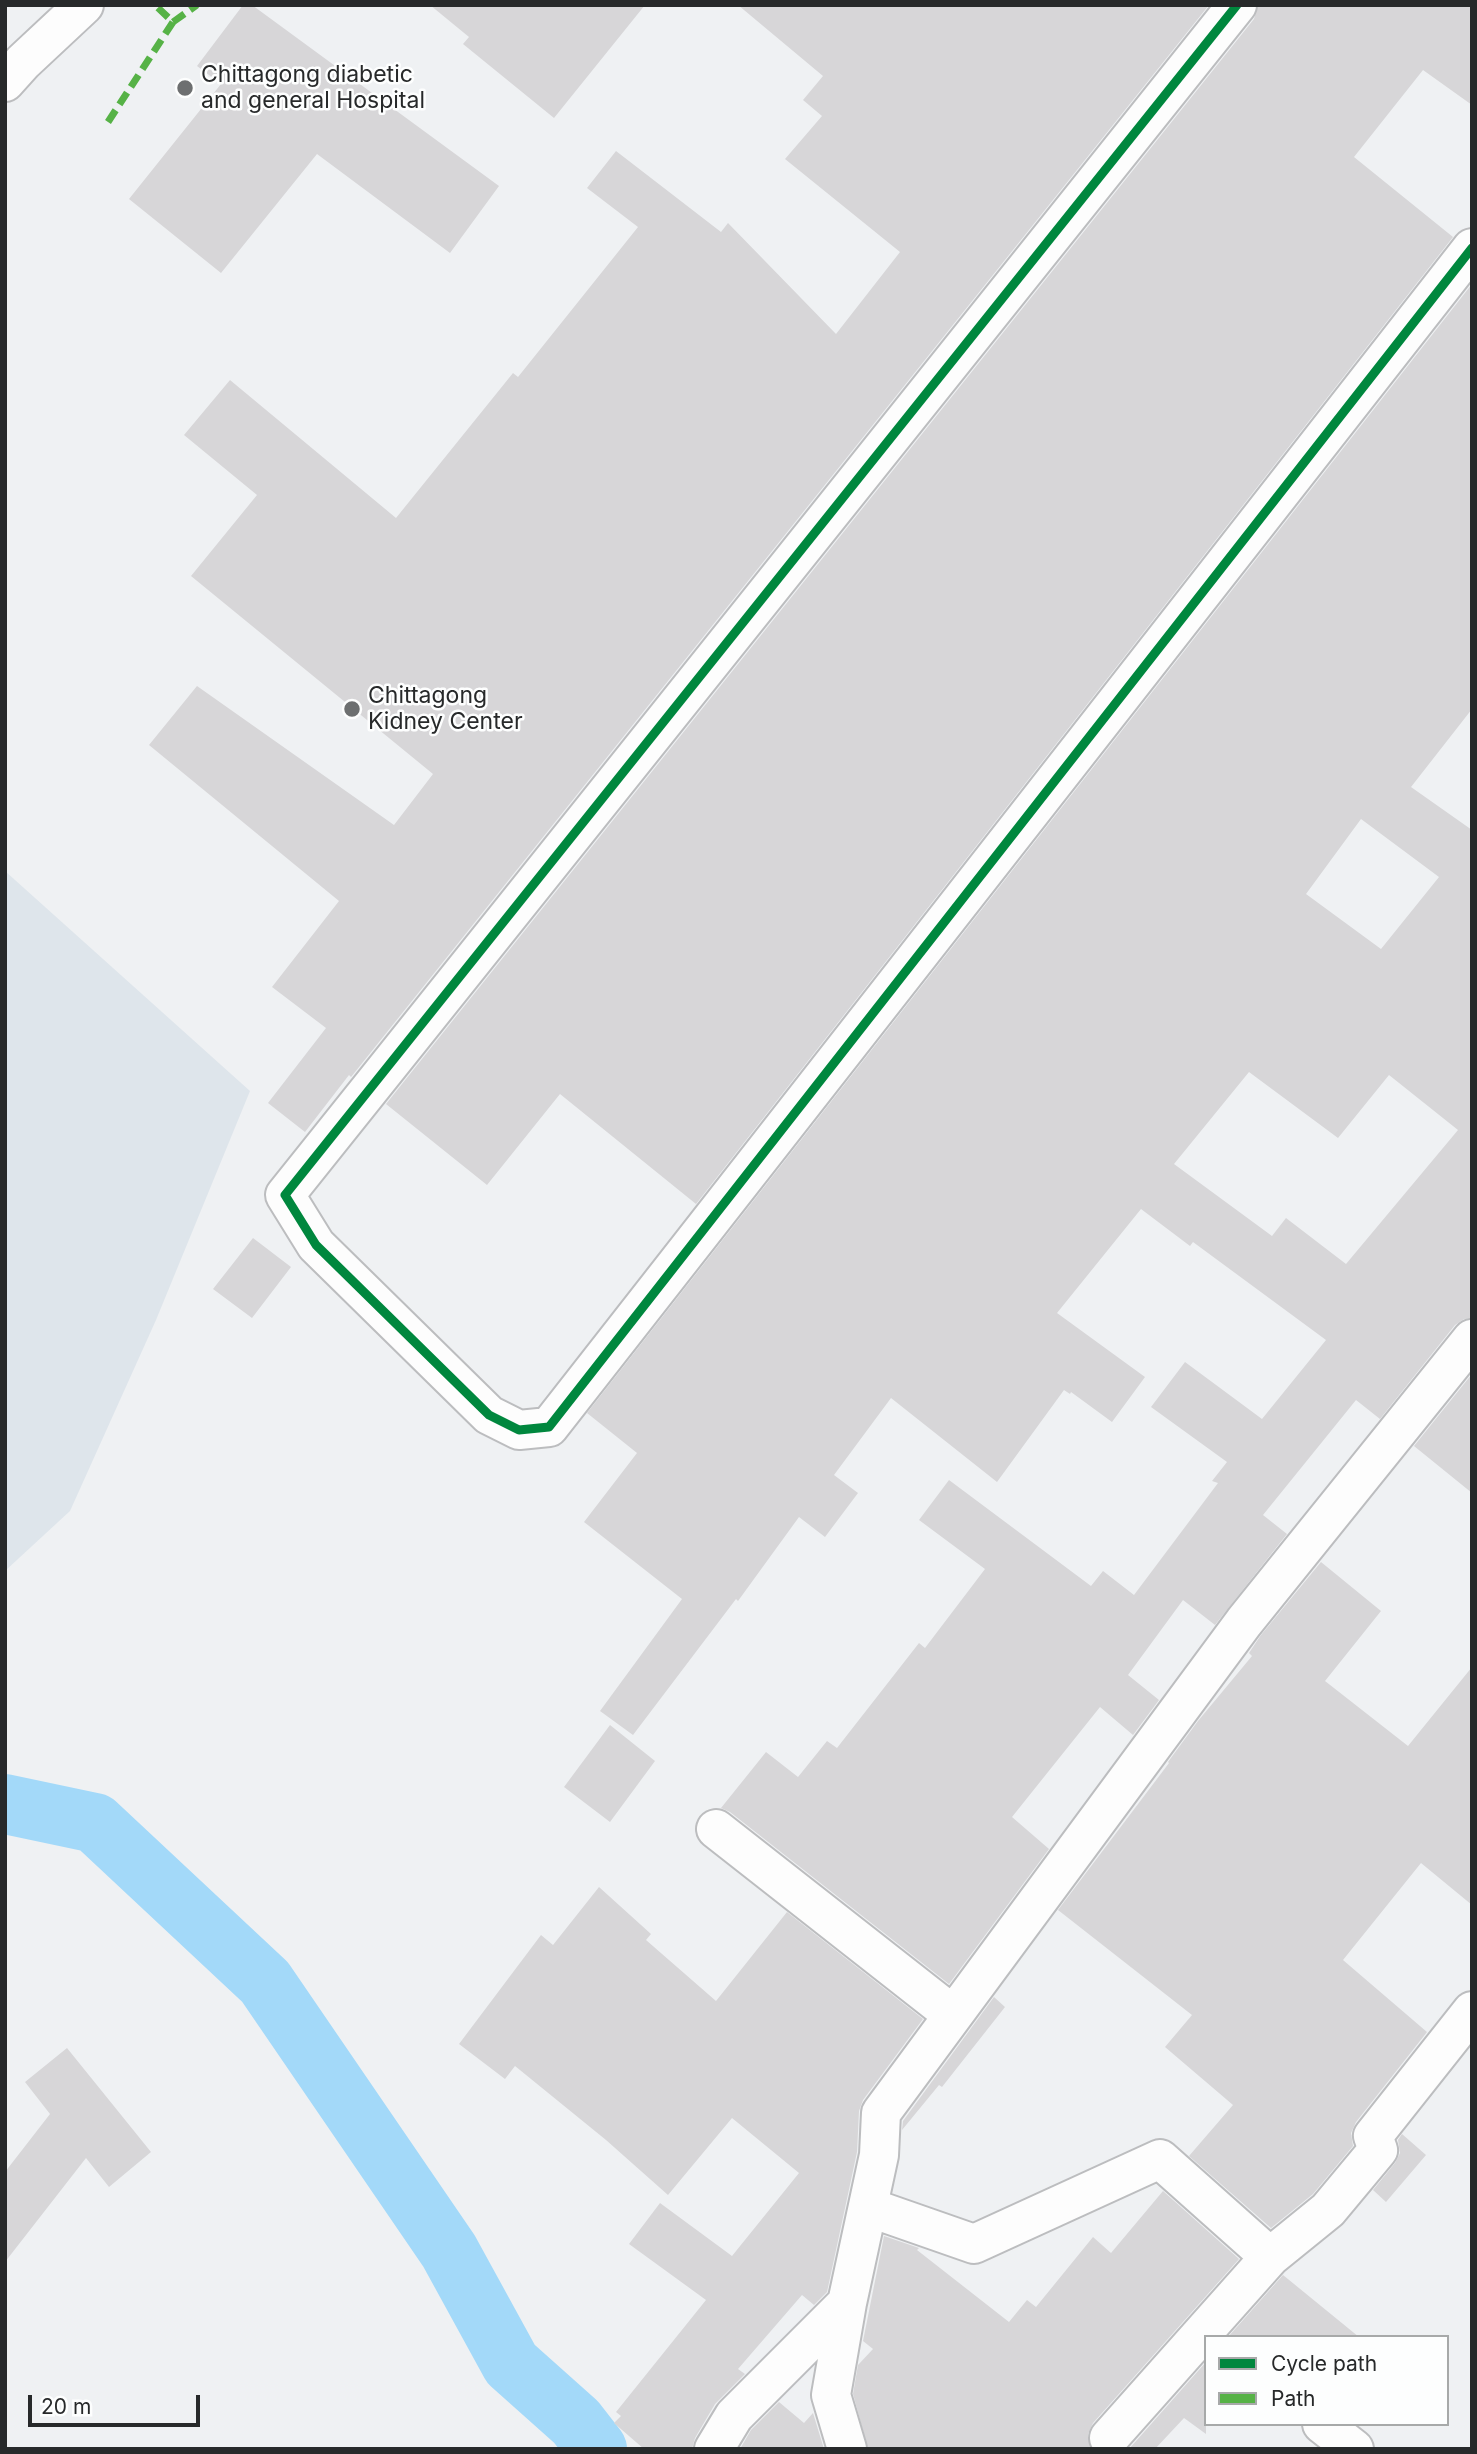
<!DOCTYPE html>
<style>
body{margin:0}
#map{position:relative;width:1477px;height:2454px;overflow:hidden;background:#eff1f3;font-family:Inter,sans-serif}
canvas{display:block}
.frame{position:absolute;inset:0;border:7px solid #27292a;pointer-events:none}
.legend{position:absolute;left:1204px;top:2335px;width:245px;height:91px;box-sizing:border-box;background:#fdfefe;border:2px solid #a7a9a9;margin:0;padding:9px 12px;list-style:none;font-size:21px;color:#27292a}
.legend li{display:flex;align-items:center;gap:14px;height:35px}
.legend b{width:35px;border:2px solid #a7a9a9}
.scale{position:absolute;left:28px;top:2395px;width:172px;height:32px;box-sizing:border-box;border:4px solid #27292a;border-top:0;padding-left:9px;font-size:21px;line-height:24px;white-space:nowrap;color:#27292a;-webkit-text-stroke:5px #fdfefe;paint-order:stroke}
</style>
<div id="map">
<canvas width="1477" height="2454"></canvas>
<div class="frame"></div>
<ul class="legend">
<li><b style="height:9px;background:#00873e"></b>Cycle path</li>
<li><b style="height:9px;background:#56b246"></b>Path</li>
</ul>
<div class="scale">20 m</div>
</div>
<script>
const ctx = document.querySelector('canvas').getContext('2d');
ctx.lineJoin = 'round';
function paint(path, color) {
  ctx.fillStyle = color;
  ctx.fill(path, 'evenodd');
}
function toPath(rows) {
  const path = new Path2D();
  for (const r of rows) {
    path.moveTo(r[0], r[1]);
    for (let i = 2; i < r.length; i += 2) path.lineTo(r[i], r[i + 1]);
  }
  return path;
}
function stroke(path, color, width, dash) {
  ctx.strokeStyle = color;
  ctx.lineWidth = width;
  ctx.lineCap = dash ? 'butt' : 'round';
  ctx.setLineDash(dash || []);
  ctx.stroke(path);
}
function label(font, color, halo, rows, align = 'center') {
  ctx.font = font + ' Inter,sans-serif';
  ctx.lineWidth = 5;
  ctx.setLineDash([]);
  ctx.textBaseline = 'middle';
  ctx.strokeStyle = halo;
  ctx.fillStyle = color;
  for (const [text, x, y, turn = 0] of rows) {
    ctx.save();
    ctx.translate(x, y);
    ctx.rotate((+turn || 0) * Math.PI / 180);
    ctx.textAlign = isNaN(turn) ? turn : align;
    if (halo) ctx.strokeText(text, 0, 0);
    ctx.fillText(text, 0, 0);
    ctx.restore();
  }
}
const built = toPath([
 [5,871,250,1091,156,1320,70,1511,5,1571]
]);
const canal = toPath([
 [5,1804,95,1823,265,1982,449,2251,511,2364,576,2422,597,2449]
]);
const building = toPath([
 [243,5,252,5,499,186,450,253,317,154,221,273,129,199,221,84,197,66],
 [430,5,645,5,554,118,463,44,469,37],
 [738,5,1209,5,351,1077,349,1075,305,1132,268,1103,326,1028,272,987,339,901,149,745,197,686,394,825,433,774,191,576,257,495,184,435,230,380,396,518,513,373,518,377,638,227,587,188,616,151,721,232,728,223,836,334,900,252,785,159,822,116,803,100,823,76],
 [1258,5,1472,5,1472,105,1423,70,1354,157,1453,237,696,1204,560,1094,487,1185,386,1104,1254,19],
 [1472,284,1472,709,1411,787,1472,830,1472,1318,1464,1319,1455,1325,1380,1419,1356,1400,1263,1515,1287,1534,1215,1625,1183,1600,1128,1675,1159,1700,1133,1735,1100,1707,1012,1817,1049,1849,949,1984,730,1812,721,1808,766,1752,798,1777,827,1741,837,1748,919,1643,925,1648,985,1569,919,1520,949,1480,1091,1586,1103,1571,1134,1595,1218,1483,1212,1481,1227,1462,1151,1407,1185,1362,1262,1419,1326,1340,1193,1242,1190,1246,1141,1209,1057,1313,1145,1377,1112,1422,1071,1392,1070,1394,1064,1390,997,1482,891,1398,834,1475,858,1493,825,1537,799,1517,738,1601,736,1599,633,1735,600,1711,682,1599,584,1522,637,1453,587,1413],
 [1361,819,1439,877,1381,949,1306,894],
 [1249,1072,1338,1138,1389,1075,1458,1130,1346,1264,1286,1218,1272,1236,1174,1164],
 [253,1238,291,1267,252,1318,213,1289],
 [1472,1374,1472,1493,1414,1446],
 [1321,1562,1381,1611,1325,1681,1408,1746,1472,1667,1472,1905,1421,1863,1343,1960,1427,2032,1356,2122,1351,2133,1353,2146,1313,2194,1271,2228,1189,2156,1233,2105,1165,2047,1192,2015,1058,1910,1169,1763,1168,1762,1198,1721,1252,1656,1249,1653,1261,1635],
 [610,1725,655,1761,610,1822,564,1787],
 [599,1887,651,1934,646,1940,716,2001,787,1912,923,2019,863,2100,859,2111,857,2152,827,2292,814,2305,802,2295,738,2369,745,2374,715,2404,695,2438,692,2449,644,2449,614,2423,621,2416,616,2412,706,2300,629,2244,660,2203,732,2256,799,2173,732,2118,668,2195,606,2140,515,2066,505,2079,459,2044,541,1935,553,1945],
 [994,1997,1005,2007,942,2087,939,2085,902,2130,903,2121],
 [67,2048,151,2152,109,2187,86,2158,5,2262,5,2172,50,2114,25,2082],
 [1402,2134,1426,2155,1386,2202,1373,2190,1395,2163,1400,2153,1398,2140],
 [1163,2191,1239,2259,1093,2423,1088,2434,1091,2449,868,2449,853,2394,858,2365,873,2349,863,2341,884,2236,919,2248,917,2250,1009,2322,1027,2300,1036,2307,1093,2237,1111,2253],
 [1283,2275,1359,2337,1228,2337],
 [1206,2362,1206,2434,1184,2418,1155,2449,1129,2449],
 [779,2402,804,2423,813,2413,824,2449,740,2449,751,2430]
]);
const minor = toPath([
 [1237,5,285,1195,316,1245,489,1415,519,1430,549,1427,1472,248],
 [716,1829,953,2015],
 [868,2207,974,2244,1160,2159,1270,2257,1328,2210,1378,2150,1373,2136,1472,2011],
 [1322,2424,1354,2449],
 [1109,2438,1270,2257],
 [714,2449,734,2416,847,2303,879,2155,881,2113,1244,1622,1472,1339],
 [847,2449,831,2395,847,2303]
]);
const trunk = toPath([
 [5,82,23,62,84,5]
]);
const quiet = toPath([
 [173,22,197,5],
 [108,122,173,22,155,5]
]);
const cycleway = toPath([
 [1237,5,285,1195,316,1245,489,1415,519,1430,549,1427,1472,248]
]);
const markers = [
 [185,88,9,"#6d6f70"],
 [352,709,9,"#6d6f70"]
];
const poiNames = [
 ["Chittagong diabetic",201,75],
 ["and general Hospital",201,101],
 ["Chittagong",368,696],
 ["Kidney Center",368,722]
];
paint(built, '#dee5eb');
stroke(canal, '#a3d9f9', 60);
paint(building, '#d7d6d8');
stroke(minor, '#bcbdbf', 42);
stroke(trunk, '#bcbdbf', 42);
stroke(minor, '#fdfdfd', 38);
stroke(trunk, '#fdfdfd', 38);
stroke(quiet, '#56b246', 7, [14, 7]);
stroke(cycleway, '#00873e', 9);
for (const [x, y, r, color] of markers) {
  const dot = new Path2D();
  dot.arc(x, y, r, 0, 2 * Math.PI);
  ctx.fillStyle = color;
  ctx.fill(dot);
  stroke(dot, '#fdfefe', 2.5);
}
label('23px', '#27292a', '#fdfefe', poiNames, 'left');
</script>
